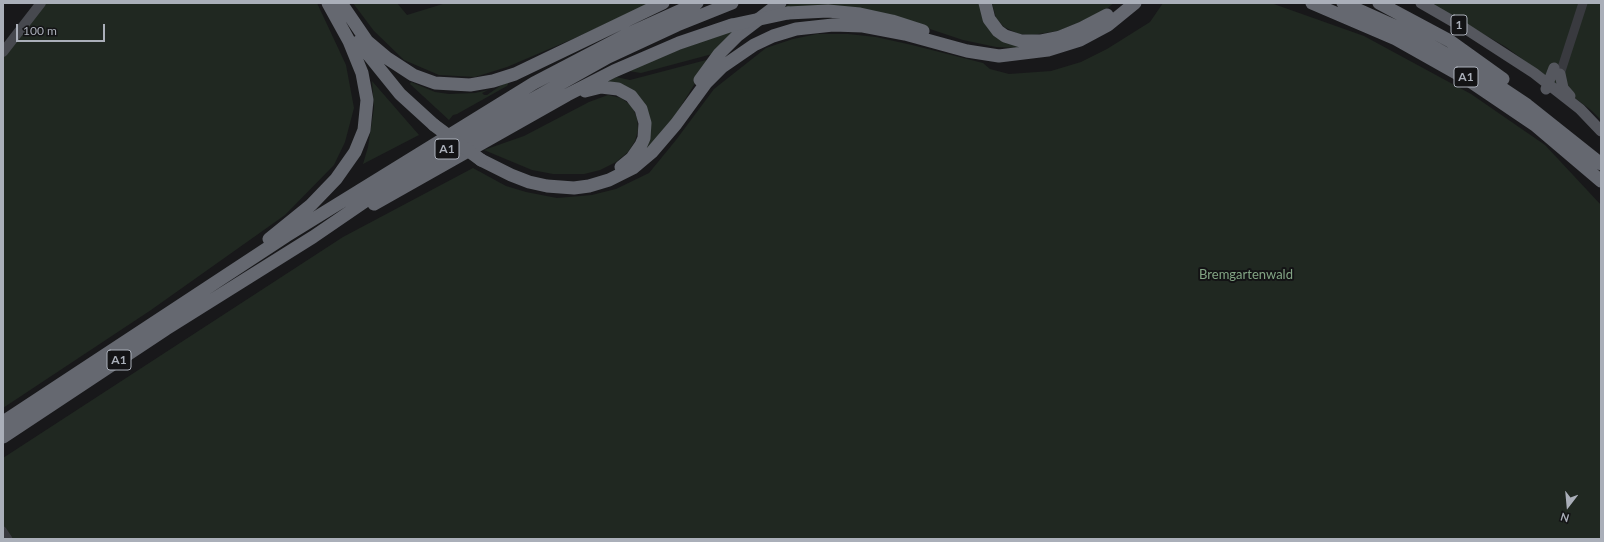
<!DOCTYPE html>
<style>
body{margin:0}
#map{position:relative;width:1604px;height:542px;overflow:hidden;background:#18181a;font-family:Lato,sans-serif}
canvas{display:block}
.frame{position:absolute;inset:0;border:4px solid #aaafb9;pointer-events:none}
.north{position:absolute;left:1548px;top:486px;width:40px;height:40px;-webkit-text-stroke:3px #131315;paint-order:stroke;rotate:196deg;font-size:11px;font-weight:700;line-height:16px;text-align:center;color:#aaafb9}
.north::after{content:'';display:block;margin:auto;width:14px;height:18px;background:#aaafb9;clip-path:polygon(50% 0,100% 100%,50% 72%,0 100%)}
.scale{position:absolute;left:16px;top:24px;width:89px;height:18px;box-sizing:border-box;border:2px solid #aaafb9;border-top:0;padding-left:5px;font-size:12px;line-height:14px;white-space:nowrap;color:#aaafb9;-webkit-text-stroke:3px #131315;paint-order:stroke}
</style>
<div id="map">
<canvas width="1604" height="542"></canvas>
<div class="frame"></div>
<div class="north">N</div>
<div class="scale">100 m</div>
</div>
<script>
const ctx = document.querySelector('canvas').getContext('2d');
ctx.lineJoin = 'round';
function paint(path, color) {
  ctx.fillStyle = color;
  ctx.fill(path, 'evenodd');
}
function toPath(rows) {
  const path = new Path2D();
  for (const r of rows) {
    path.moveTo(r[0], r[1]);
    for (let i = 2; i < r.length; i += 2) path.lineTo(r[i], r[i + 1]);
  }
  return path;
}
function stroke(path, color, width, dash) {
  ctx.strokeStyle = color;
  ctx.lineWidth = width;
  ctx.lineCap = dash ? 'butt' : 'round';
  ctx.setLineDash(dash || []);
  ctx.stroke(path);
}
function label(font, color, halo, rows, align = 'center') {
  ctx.font = font + ' Lato,sans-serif';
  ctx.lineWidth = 4;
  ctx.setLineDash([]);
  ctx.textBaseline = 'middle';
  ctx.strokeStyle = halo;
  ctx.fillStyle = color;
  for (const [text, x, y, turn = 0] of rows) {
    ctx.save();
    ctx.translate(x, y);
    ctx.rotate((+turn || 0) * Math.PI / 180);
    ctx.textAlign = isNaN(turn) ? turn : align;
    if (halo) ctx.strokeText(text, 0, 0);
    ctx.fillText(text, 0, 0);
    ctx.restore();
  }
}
const green = toPath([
 [45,3,317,3,346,65,354,108,345,142,334,165,285,215,151,310,3,408,3,56],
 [353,3,397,3,407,15,446,3,650,3,582,35,507,67,475,77,439,75,404,60,374,31],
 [791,3,982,3,985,18,1027,44,1018,48,996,47,963,40,909,22,777,11],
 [992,3,1114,3,1101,13,1058,31,1032,35,1019,34,1004,27,996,18],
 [1163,3,1271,3,1364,36,1471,94,1545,145,1601,205,1601,539,3,539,3,458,343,237,473,168,506,186,526,192,557,198,592,195,616,189,649,173,676,140,714,89,766,48,793,39,817,34,848,34,876,37,912,45,983,63,990,69,1009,74,1051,71,1081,62,1107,49,1150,22],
 [1429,3,1601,3,1601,120,1591,110,1506,47],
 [744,26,716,53,641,73,629,71,675,51],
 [710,59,673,119,645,153,639,154,644,110,604,83,616,77,630,80],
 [372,81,419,135,363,164,368,147,374,108],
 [411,82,435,92,449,94,475,93,488,90,482,93,484,95,487,95,500,86,509,82,507,86,457,114,453,115,449,120,410,84],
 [608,95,621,98,632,106,637,118,638,130,635,141,628,152,616,162,600,170,584,174,553,174,532,170,484,150,524,136,589,102]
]);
const minor = toPath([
 [3,530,9,539]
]);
const tertiary = toPath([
 [1560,74,1583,3]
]);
const secondary = toPath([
 [3,52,41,3]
]);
const primary = toPath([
 [1421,3,1466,29,1534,73,1580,109,1601,131],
 [1560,74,1563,88,1570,96],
 [1546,89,1554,68]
]);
const motorway = toPath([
 [341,3,371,47],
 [985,3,989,19,998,31,1005,36,1021,41,1040,41,1060,37,1082,28,1107,15],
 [1312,3,1396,39,1467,79,1535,125,1601,181],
 [1343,3,1401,29,1473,69,1527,105,1601,164],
 [1379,3,1450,41,1503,79],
 [788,13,828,11,860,14,892,21,923,31],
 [358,42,400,94,434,125],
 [368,42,387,58,413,75,435,83,470,85,493,81,515,74,663,3],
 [700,80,719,54,738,35,780,3],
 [585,91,601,87,618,89,631,96,641,109,645,123,644,138,641,145,632,158,621,167],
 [481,160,511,175,529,182,547,186,574,188,589,186,609,180,633,168,652,152,676,124,706,83,722,67,754,45,773,36,796,29,833,25,863,26,905,34,967,51,999,56,1048,50,1080,40,1108,25,1135,3],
 [374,204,567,95,614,71,679,43,732,25],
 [269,239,311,205,336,179,355,152,364,130,367,100,362,73,349,41,328,3],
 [3,422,286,236,534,83,626,35,697,3],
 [3,437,166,329,313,237,386,187,455,144,526,103,608,57,677,25,732,3]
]);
const motorwayBridge = toPath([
 [732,25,788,13],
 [434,125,481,160]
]);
const shields = [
 [1459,25,16],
 [1466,77,24],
 [447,149,24],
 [119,360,24]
];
const shieldNames = [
 ["1",1459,25],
 ["A1",1466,77],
 ["A1",447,149],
 ["A1",119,360]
];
const parkNames = [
 ["Bremgartenwald",1246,275]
];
paint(green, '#202821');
stroke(minor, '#393a3f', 7);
stroke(tertiary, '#393a3f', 9);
stroke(secondary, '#47494f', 10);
stroke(primary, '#55575e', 11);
stroke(motorway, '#656870', 13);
stroke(motorwayBridge, '#656870', 13);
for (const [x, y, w] of shields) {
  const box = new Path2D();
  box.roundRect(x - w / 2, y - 10, w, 20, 3);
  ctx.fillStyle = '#131315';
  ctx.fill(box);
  stroke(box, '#aaafb9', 1);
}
label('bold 12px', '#aaafb9', null, shieldNames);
label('13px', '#82a484', '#131315', parkNames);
</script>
